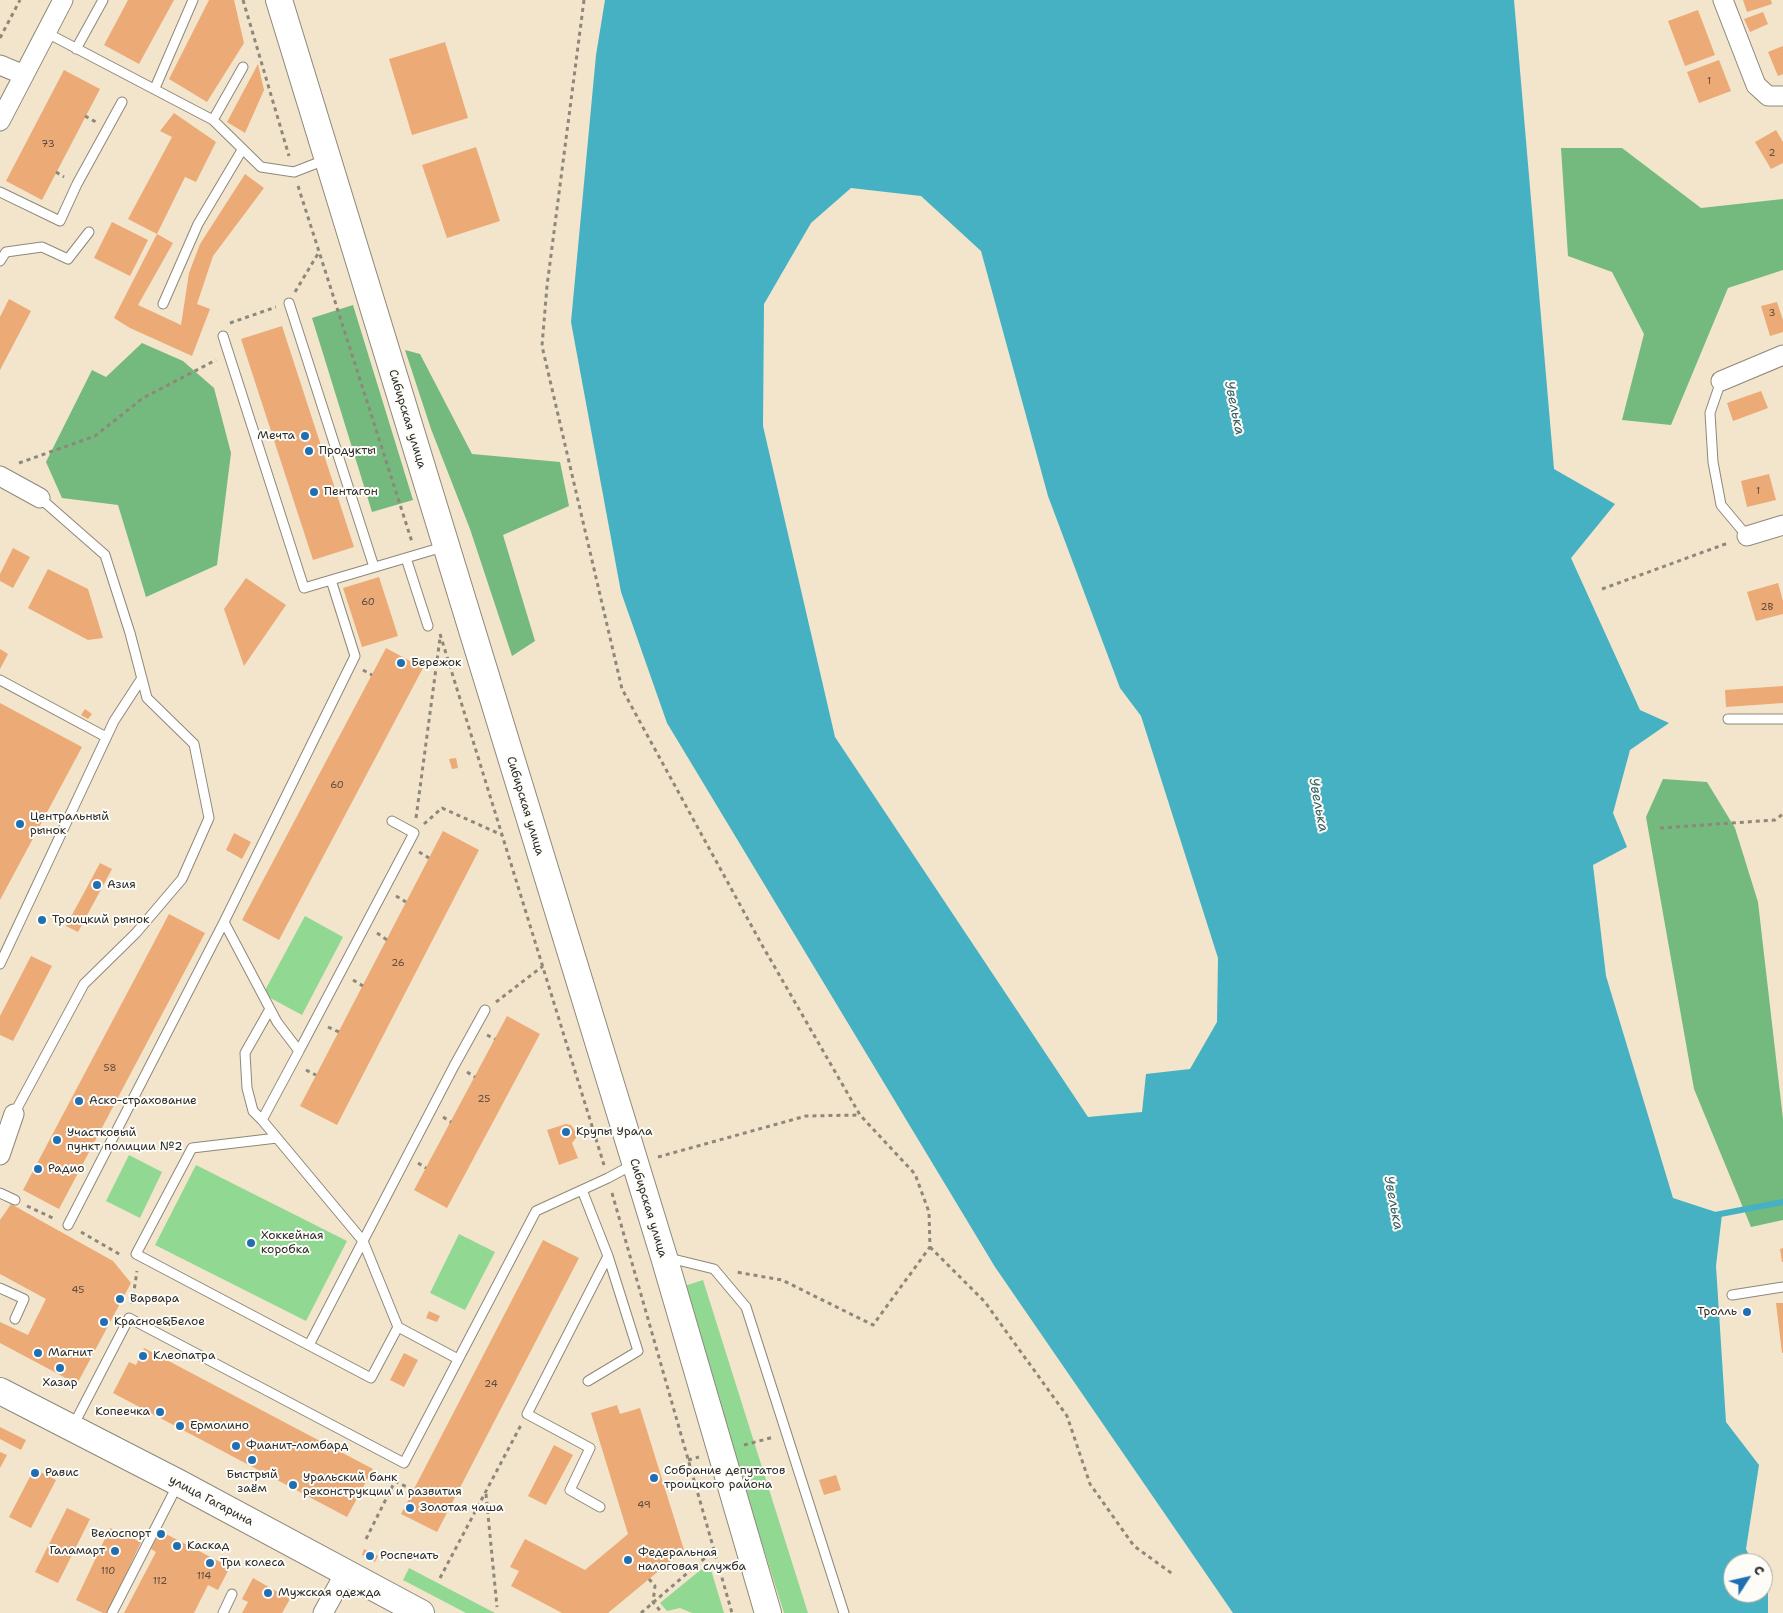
<!DOCTYPE html>
<meta charset="utf-8">
<style>
body{margin:0}
#map{position:relative;width:1783px;height:1613px;overflow:hidden;background:#f2e5cb;font-family:"Shantell Sans",sans-serif}
canvas{display:block}
.north{position:absolute;left:1723px;top:1553px;width:50px;height:50px;box-sizing:border-box;background:#fdfcf7;border:1px solid #a9a8a5;border-radius:50%;rotate:55deg;font-size:14px;font-weight:700;line-height:20px;text-align:center;color:#2b2b2b}
.north::after{content:'';display:block;margin:auto;width:18px;height:22px;background:#1f6fb2;clip-path:polygon(50% 0,100% 100%,50% 72%,0 100%)}
</style>
<div id="map">
<canvas width="1783" height="1613"></canvas>
<div class="north">С</div>
</div>
<script>
const ctx = document.querySelector('canvas').getContext('2d');
ctx.lineJoin = 'round';
function paint(path, color) {
  ctx.fillStyle = color;
  ctx.fill(path, 'evenodd');
}
function toPath(rows) {
  const path = new Path2D();
  for (const r of rows) {
    path.moveTo(r[0], r[1]);
    for (let i = 2; i < r.length; i += 2) path.lineTo(r[i], r[i + 1]);
  }
  return path;
}
function stroke(path, color, width, dash) {
  ctx.strokeStyle = color;
  ctx.lineWidth = width;
  ctx.lineCap = dash ? 'butt' : 'round';
  ctx.setLineDash(dash || []);
  ctx.stroke(path);
}
function label(font, color, halo, rows, align = 'center') {
  ctx.font = font + ' "Shantell Sans",sans-serif';
  ctx.lineWidth = 4;
  ctx.setLineDash([]);
  ctx.textBaseline = 'middle';
  ctx.strokeStyle = halo;
  ctx.fillStyle = color;
  for (const [text, x, y, turn = 0] of rows) {
    ctx.save();
    ctx.translate(x, y);
    ctx.rotate((+turn || 0) * Math.PI / 180);
    ctx.textAlign = isNaN(turn) ? turn : align;
    if (halo) ctx.strokeText(text, 0, 0);
    ctx.fillText(text, 0, 0);
    ctx.restore();
  }
}
const green = toPath([
 [305,916,343,937,302,1015,263,994],
 [129,1155,162,1172,140,1218,106,1201],
 [196,1165,347,1241,306,1321,155,1245],
 [459,1234,495,1252,465,1310,430,1293],
 [703,1280,808,1613,784,1613,681,1287],
 [709,1563,724,1613,692,1613,680,1608,667,1611,660,1603],
 [409,1568,495,1613,466,1613,403,1580]
]);
const forest = toPath([
 [1561,148,1622,148,1701,208,1783,199,1783,270,1728,288,1671,425,1622,420,1644,334,1612,272,1568,256],
 [353,305,413,500,372,512,312,318],
 [142,343,183,361,214,388,231,453,217,565,146,597,118,505,62,498,46,462,92,370,106,377],
 [405,350,420,354,472,454,560,462,569,506,503,535,535,641,512,656,470,529,431,429],
 [1663,779,1707,782,1735,828,1758,902,1783,1119,1783,1220,1751,1227,1694,1089,1646,817]
]);
const water = toPath([
 [605,0,1514,0,1554,469,1615,504,1571,558,1640,710,1669,723,1630,750,1613,813,1627,847,1593,865,1606,976,1673,1198,1722,1214,1716,1266,1726,1422,1759,1465,1746,1549,1753,1563,1733,1563,1733,1593,1763,1593,1763,1582,1768,1591,1768,1613,1233,1613,995,1267,667,723,621,592,571,322,596,55],
 [851,188,921,196,981,251,1048,496,1120,688,1141,716,1218,958,1217,1022,1190,1069,1146,1074,1142,1112,1088,1117,835,737,763,426,764,304,811,223]
]);
const stream = toPath([
 [1715,1215,1783,1202]
]);
const building = toPath([
 [128,0,174,0,139,64,104,45],
 [209,0,234,0,244,43,207,102,169,79],
 [1743,0,1771,0,1772,4,1747,12],
 [1698,10,1715,55,1685,66,1668,21],
 [1763,12,1768,24,1750,32,1744,19],
 [445,42,468,118,412,135,389,59],
 [1783,46,1783,74,1778,76,1768,52],
 [1719,60,1731,91,1699,103,1687,72],
 [258,64,264,90,245,133,227,122],
 [64,70,100,89,42,200,6,181],
 [174,113,216,142,196,182,185,177,157,234,128,219,172,137,160,131],
 [1776,130,1783,142,1783,163,1771,169,1755,142],
 [476,147,500,221,447,238,422,165],
 [245,174,264,188,213,256,197,304,210,309,192,356,130,328,114,318,157,234,173,243,138,305,181,325,189,273,200,244],
 [112,222,148,240,130,276,94,258],
 [9,299,31,311,0,370,0,317],
 [1777,302,1783,320,1783,332,1770,336,1761,306],
 [282,326,354,547,313,560,241,339],
 [1761,391,1768,408,1733,421,1727,403],
 [1769,474,1776,500,1747,507,1741,481],
 [13,548,30,557,13,588,0,581,0,574],
 [48,569,88,589,103,638,88,640,28,608],
 [379,577,398,636,362,647,343,588],
 [246,578,286,605,244,666,224,609],
 [1778,583,1783,601,1783,614,1756,621,1747,592],
 [386,648,423,668,279,940,242,920],
 [0,649,8,654,0,669],
 [1783,686,1783,703,1726,707,1725,690],
 [0,703,82,747,0,900],
 [85,709,92,714,88,719,81,715],
 [456,758,458,768,452,769,449,759],
 [443,831,479,850,337,1125,300,1106],
 [234,833,251,842,242,859,226,850],
 [100,863,112,869,78,932,66,926],
 [169,914,205,933,59,1209,23,1190],
 [31,956,52,966,13,1041,0,1035,0,1016],
 [507,1016,540,1034,447,1208,414,1190],
 [566,1124,571,1125,575,1131,576,1138,572,1143,578,1158,559,1165,547,1130],
 [11,1204,113,1261,131,1283,77,1384,0,1343,0,1322,28,1335,46,1299,0,1274,0,1220],
 [543,1240,579,1258,437,1532,401,1514],
 [1783,1248,1783,1262,1782,1262,1780,1249],
 [1776,1303,1783,1303,1783,1353,1782,1353],
 [429,1311,440,1316,437,1322,426,1318],
 [144,1348,373,1469,347,1517,113,1393,129,1362,136,1365],
 [404,1353,418,1360,404,1387,390,1380],
 [617,1405,620,1414,640,1408,684,1550,608,1613,562,1613,511,1586,519,1571,510,1567,525,1539,585,1570,628,1534,591,1413],
 [0,1427,26,1440,21,1450,0,1439],
 [554,1445,573,1455,546,1505,528,1496],
 [0,1452,7,1455,0,1468],
 [34,1469,56,1480,31,1528,9,1517],
 [836,1475,841,1490,824,1495,819,1480],
 [67,1508,90,1519,58,1583,35,1572],
 [110,1528,141,1542,108,1613,103,1613,76,1600],
 [160,1531,230,1567,218,1590,208,1585,194,1613,124,1613,156,1552,151,1549],
 [364,1549,378,1556,375,1562,362,1555],
 [253,1578,290,1599,282,1613,242,1613,248,1602,242,1599]
]);
const path = toPath([
 [243,0,289,156],
 [584,0,547,286,542,346,622,689,762,945,860,1115,915,1174,929,1212,930,1247,873,1325,782,1280,736,1272],
 [0,38,20,0],
 [85,116,96,122],
 [56,172,64,177],
 [298,186,412,542],
 [295,292,319,252],
 [230,323,276,307],
 [19,463,95,436,143,398,216,360],
 [1602,589,1728,543],
 [440,634,604,1165],
 [363,670,372,675],
 [416,818,440,638],
 [424,824,442,808,502,835],
 [1660,828,1775,820,1783,814],
 [419,852,429,858],
 [396,896,406,902],
 [377,933,387,940],
 [353,980,363,986],
 [496,1002,543,966],
 [328,1027,339,1032],
 [487,1035,495,1039],
 [306,1070,316,1075],
 [467,1072,475,1077],
 [443,1117,451,1122],
 [658,1157,806,1116,860,1115],
 [418,1163,426,1168],
 [612,1193,732,1613],
 [27,1206,55,1219],
 [81,1232,121,1255],
 [930,1247,985,1302,1067,1416,1090,1484,1134,1546,1174,1575],
 [132,1304,137,1271],
 [744,1445,774,1437],
 [688,1460,699,1457],
 [395,1481,413,1490],
 [486,1494,497,1607],
 [366,1539,398,1475],
 [440,1578,521,1425],
 [649,1579,655,1586,653,1602,662,1613],
 [641,1613,713,1551]
]);
const lane = toPath([
 [47,33,213,120,261,167,294,172,325,160],
 [76,49,103,0],
 [155,88,193,0],
 [213,120,243,67],
 [0,192,60,221,77,184,122,102],
 [0,261,6,252,42,247,68,259,89,232],
 [289,303,374,567],
 [163,304,198,224,242,150],
 [223,336,304,588,443,547],
 [1721,381,1710,413,1713,462,1721,505,1747,536],
 [406,558,428,626],
 [0,680,106,737],
 [1728,719,1783,719],
 [224,922,277,1022,299,1051,262,1120,363,1241,398,1327,458,1359],
 [0,964,114,721,142,678],
 [299,1051,414,833,392,821],
 [14,1114,84,984,136,933,182,879,209,818,194,744,147,698,130,633,105,555,40,498],
 [262,1120,253,1111,247,1088,245,1053,270,1009],
 [277,1138,192,1148,136,1254,371,1378,398,1327],
 [582,1190,608,1256,527,1414,590,1448,570,1490,600,1507],
 [0,1193,15,1200],
 [68,1225,224,922,355,656,331,580],
 [669,1258,714,1269,746,1307,844,1613],
 [0,1288,24,1299,15,1319],
 [1732,1295,1783,1287],
 [309,1345,454,1066,485,1010],
 [588,1381,638,1351,608,1256],
 [73,1426,129,1318,404,1463,536,1211,608,1178,634,1164],
 [112,1613,178,1484],
 [223,1613,232,1594]
]);
const street = toPath([
 [1723,0,1756,85,1768,96,1783,96],
 [0,65,24,75],
 [0,121,63,0],
 [1721,381,1783,355],
 [0,476,40,498],
 [1747,536,1783,525],
 [0,1155,14,1114],
 [323,1613,345,1573]
]);
const secondary = toPath([
 [279,0,664,1257,768,1613],
 [0,1391,179,1483,421,1613]
]);
const markers = [
 [305,436,5,"#1f6fb2"],
 [309,451,5,"#1f6fb2"],
 [314,492,5,"#1f6fb2"],
 [401,663,5,"#1f6fb2"],
 [20,824,5,"#1f6fb2"],
 [97,885,5,"#1f6fb2"],
 [42,920,5,"#1f6fb2"],
 [79,1101,5,"#1f6fb2"],
 [566,1132,5,"#1f6fb2"],
 [57,1140,5,"#1f6fb2"],
 [38,1169,5,"#1f6fb2"],
 [251,1243,5,"#1f6fb2"],
 [120,1299,5,"#1f6fb2"],
 [1747,1312,5,"#1f6fb2"],
 [104,1322,5,"#1f6fb2"],
 [38,1353,5,"#1f6fb2"],
 [143,1356,5,"#1f6fb2"],
 [60,1368,5,"#1f6fb2"],
 [160,1412,5,"#1f6fb2"],
 [180,1426,5,"#1f6fb2"],
 [236,1446,5,"#1f6fb2"],
 [252,1460,5,"#1f6fb2"],
 [35,1473,5,"#1f6fb2"],
 [654,1478,5,"#1f6fb2"],
 [293,1485,5,"#1f6fb2"],
 [410,1508,5,"#1f6fb2"],
 [161,1534,5,"#1f6fb2"],
 [177,1546,5,"#1f6fb2"],
 [115,1551,5,"#1f6fb2"],
 [370,1556,5,"#1f6fb2"],
 [628,1560,5,"#1f6fb2"],
 [210,1563,5,"#1f6fb2"],
 [268,1593,5,"#1f6fb2"]
];
const numberNames = [
 ["1",1709,81],
 ["73",48,144],
 ["2",1772,153],
 ["3",1772,313],
 ["1",1758,491],
 ["60",368,602],
 ["2В",1767,607],
 ["60",337,785],
 ["26",398,963],
 ["58",110,1068],
 ["25",484,1099],
 ["45",78,1290],
 ["24",491,1384],
 ["49",644,1505],
 ["110",108,1571],
 ["114",204,1576],
 ["112",160,1581]
];
const streetNames = [
 ["Сибирская улица",407,419,73],
 ["Сибирская улица",525,806,73],
 ["Сибирская улица",648,1208,73],
 ["улица Гагарина",211,1501,28]
];
const poiNames = [
 ["Мечта",295,436,"right"],
 ["Продукты",319,451],
 ["Пентагон",324,492],
 ["Бережок",411,663],
 ["Центральный",30,817],
 ["рынок",30,831],
 ["Азия",107,885],
 ["Троицкий рынок",52,920],
 ["Аско-страхование",89,1101],
 ["Крупы Урала",576,1132],
 ["Участковый",67,1133],
 ["пункт полиции №2",67,1147],
 ["Радио",48,1169],
 ["Хоккейная",261,1236],
 ["коробка",261,1250],
 ["Варвара",130,1299],
 ["Тролль",1737,1312,"right"],
 ["Красное&Белое",114,1322],
 ["Магнит",48,1353],
 ["Клеопатра",153,1356],
 ["Хазар",60,1383,"center"],
 ["Копеечка",150,1412,"right"],
 ["Ермолино",190,1426],
 ["Фианит-ломбард",246,1446],
 ["Собрание депутатов",664,1471],
 ["троицкого района",664,1485],
 ["Равис",45,1473],
 ["Быстрый",252,1475,"center"],
 ["заём",252,1489,"center"],
 ["Уральский банк",303,1478],
 ["реконструкции и развития",303,1492],
 ["Золотая чаша",420,1508],
 ["Велоспорт",151,1534,"right"],
 ["Каскад",187,1546],
 ["Галамарт",105,1551,"right"],
 ["Федеральная",638,1553],
 ["налоговая служба",638,1567],
 ["Роспечать",380,1556],
 ["Три колеса",220,1563],
 ["Мужская одежда",278,1593]
];
const waterNames = [
 ["Увелька",1234,408,78],
 ["Увелька",1318,805,79],
 ["Увелька",1393,1203,79]
];
paint(green, '#91d993');
paint(forest, '#74b97d');
paint(water, '#45b1c2');
stroke(stream, '#45b1c2', 6);
paint(building, '#ecaa77');
stroke(lane, '#8e887b', 11);
stroke(street, '#8e887b', 21);
stroke(secondary, '#8e887b', 28);
stroke(path, '#8e887b', 3, [4, 4]);
stroke(lane, '#fff', 9);
stroke(street, '#fff', 19);
stroke(secondary, '#fff', 26);
for (const [x, y, r, color] of markers) {
  const dot = new Path2D();
  dot.arc(x, y, r, 0, 2 * Math.PI);
  ctx.fillStyle = color;
  ctx.fill(dot);
  stroke(dot, '#fdfcf7', 2);
}
label('10px', '#5b4b3e', null, numberNames);
label('12px', '#2b2b2b', '#fdfcf7', streetNames);
label('12px', '#2b2b2b', '#fdfcf7', poiNames, 'left');
label('italic 14px', '#356167', '#fdfcf7', waterNames);
</script>
